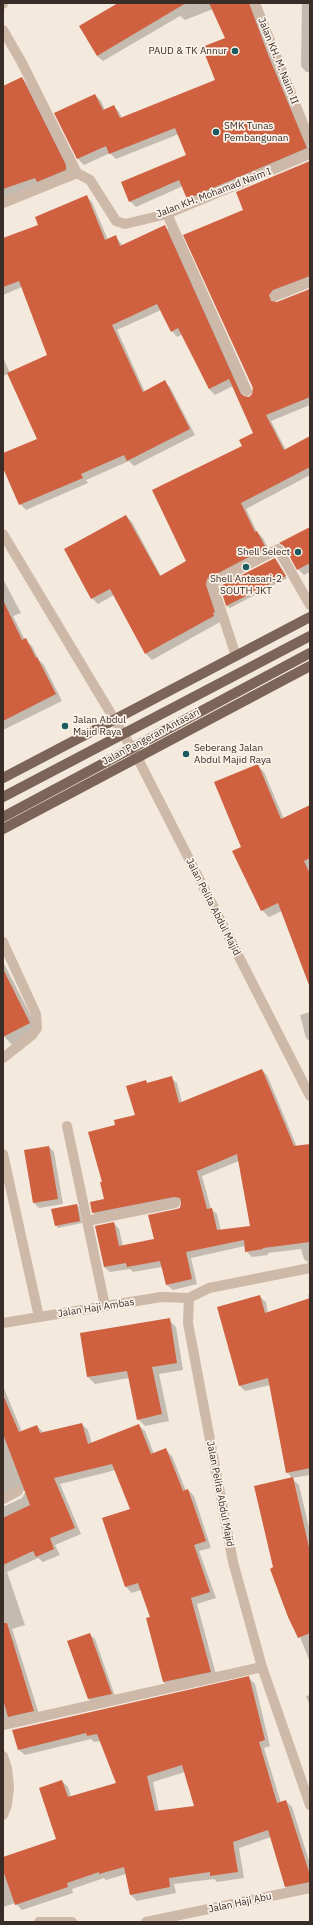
<!DOCTYPE html>
<style>
body{margin:0}
#map{position:relative;width:313px;height:1925px;overflow:hidden;background:#f4e9dd;font-family:"IBM Plex Sans",sans-serif}
canvas{display:block}
.frame{position:absolute;inset:0;border:4px solid #3a2d28;pointer-events:none}
</style>
<div id="map">
<canvas width="313" height="1925"></canvas>
<div class="frame"></div>
</div>
<script>
const ctx = document.querySelector('canvas').getContext('2d');
ctx.lineJoin = 'round';
function paint(path, color) {
  ctx.fillStyle = color;
  ctx.fill(path, 'evenodd');
}
function toPath(rows) {
  const path = new Path2D();
  for (const r of rows) {
    path.moveTo(r[0], r[1]);
    for (let i = 2; i < r.length; i += 2) path.lineTo(r[i], r[i + 1]);
  }
  return path;
}
function stroke(path, color, width, dash) {
  ctx.strokeStyle = color;
  ctx.lineWidth = width;
  ctx.lineCap = dash ? 'butt' : 'round';
  ctx.setLineDash(dash || []);
  ctx.stroke(path);
}
function label(font, color, halo, rows, align = 'center') {
  ctx.font = font + ' "IBM Plex Sans",sans-serif';
  ctx.lineWidth = 3.5;
  ctx.setLineDash([]);
  ctx.textBaseline = 'middle';
  ctx.strokeStyle = halo;
  ctx.fillStyle = color;
  for (const [text, x, y, turn = 0] of rows) {
    ctx.save();
    ctx.translate(x, y);
    ctx.rotate((+turn || 0) * Math.PI / 180);
    ctx.textAlign = isNaN(turn) ? turn : align;
    if (halo) ctx.strokeText(text, 0, 0);
    ctx.fillText(text, 0, 0);
    ctx.restore();
  }
}
const shadow = toPath([
 [120,3,253,3,260,27,310,150,194,204,188,198,183,186,136,207,130,201,187,155,179,134,116,159,110,153,84,165,78,159,56,113,95,95,101,101,105,110,114,106,119,112,122,118,216,80,226,39,213,9,185,20,180,16,103,61,97,56],
 [302,3,310,3,310,72,306,72,301,66],
 [22,78,28,85,72,172,3,198,3,87],
 [310,162,310,283,276,297,275,303,310,290,310,405,271,421,286,450,310,438,310,475,246,509,257,532,263,538,271,554,212,585,220,622,152,660,146,654,114,595,98,604,92,598,126,516,132,522,161,576,187,562,243,446,254,434,233,386,215,395,209,389,183,334,177,337,172,331,161,310,117,330,145,392,165,382,170,387,195,435,134,466,129,461,86,480,88,483,26,510,20,504,3,466,3,454,38,439,8,374,3,376,3,357,10,373,48,355,22,287,3,295,3,239,40,226,87,197,92,202,108,240,115,236,123,246,165,227,171,232,245,398,250,398,253,395,244,210],
 [310,528,310,572,304,575,298,569,286,549,281,543],
 [275,559,287,578,230,608,227,606,221,587],
 [3,579,21,613,13,616,25,640,32,646,39,660,44,665,62,701,3,730],
 [257,765,264,772,284,819,310,806,310,964,282,911,269,917,262,910,242,847],
 [3,962,38,1029,12,1045,3,1035],
 [310,1012,310,1042,306,1038,300,1015],
 [262,1070,267,1075,297,1147,310,1145,310,1264,304,1259,301,1249,268,1253,268,1255,252,1257,246,1251,245,1246,191,1258,197,1284,173,1290,167,1285,162,1267,133,1272,130,1269,110,1272,104,1267,114,1223,119,1229,123,1246,155,1240,180,1208,182,1202,99,1218,93,1213,91,1203,105,1200,103,1183,116,1125,136,1116,146,1081,148,1084,171,1078,177,1083,182,1103],
 [239,1161,251,1227,221,1231,217,1214,211,1209,202,1176],
 [49,1147,54,1152,63,1204,39,1208,34,1203,25,1151],
 [77,1205,79,1208,82,1223,58,1228,56,1225],
 [308,1295,310,1295,310,1475,292,1478,287,1472,270,1385,245,1391,240,1386,260,1297,266,1302,268,1313,309,1299],
 [169,1320,176,1327,183,1370,159,1374,169,1421,145,1426,138,1419,129,1378,95,1384,88,1377],
 [3,1386,22,1432,37,1426,43,1432,82,1424,88,1430,92,1444,138,1425,145,1431,154,1454,166,1450,172,1456,186,1491,188,1490,194,1496,211,1548,199,1551,216,1598,197,1604,217,1678,170,1688,164,1682,147,1618,151,1617,141,1590,132,1593,126,1587,103,1518,131,1509,116,1470,60,1484,81,1534,55,1545,60,1555,43,1562,38,1558,7,1572,25,1625,12,1629,40,1717,3,1729,3,1507,22,1498,27,1489,3,1502,3,1505],
 [292,1479,299,1485,310,1532,310,1662,300,1637,289,1617,274,1568],
 [89,1634,95,1639,116,1699,95,1704,89,1699],
 [249,1678,255,1684,270,1746,264,1748,281,1803,286,1801,292,1807,310,1864,310,1889,292,1892,285,1886,271,1837,239,1848,244,1878,217,1882,214,1879,174,1884,176,1893,137,1901,131,1895,126,1874,106,1880,104,1878,72,1889,73,1893,22,1910,15,1903,3,1907,3,1858,61,1842,62,1781,68,1787,71,1797,117,1783,101,1741,94,1742,91,1739,25,1755,18,1749],
 [185,1772,195,1807,159,1812,153,1782],
 [310,1695,310,1706,306,1696]
]);
const building = toPath([
 [118,3,186,3,97,56,79,26],
 [209,3,249,3,269,57,307,148,187,199,179,180,129,202,121,182,186,155,175,128,109,154,106,146,77,159,54,113,95,94,103,110,114,105,120,118,215,80,202,47,225,38],
 [22,77,66,165,66,170,37,182,35,178,3,189,3,86],
 [310,161,310,276,273,290,269,295,271,301,277,302,310,289,310,397,266,415,284,450,310,436,310,467,241,503,255,532,257,531,266,548,207,579,206,585,215,612,213,613,214,616,145,654,110,589,91,599,64,549,126,515,160,576,186,561,152,490,242,446,239,440,253,433,229,379,209,389,178,328,171,332,157,304,112,325,143,392,165,380,190,429,127,461,124,455,81,474,83,478,19,505,3,468,3,453,37,439,7,373,47,355,19,281,3,287,3,238,38,225,35,217,87,195,105,240,116,235,120,246,165,225,241,394,244,396,249,397,252,394,253,388,183,235,243,210,236,192],
 [310,527,310,563,297,570,284,546,279,543],
 [275,558,286,576,226,606,220,586],
 [3,600,22,640,26,638,36,658,37,657,56,694,3,721],
 [258,764,281,819,310,805,310,858,304,861,310,874,310,984,309,985,278,903,261,911,232,851,241,847,214,782],
 [3,969,30,1023,3,1037],
 [262,1069,294,1146,310,1144,310,1242,263,1248,263,1249,245,1252,244,1240,186,1252,192,1279,166,1285,160,1261,127,1267,126,1263,104,1267,95,1226,114,1222,119,1246,154,1239,148,1215,177,1209,180,1208,181,1202,180,1198,174,1197,92,1213,90,1202,104,1199,100,1182,102,1182,88,1132,115,1125,114,1120,135,1115,126,1086,146,1080,147,1083,172,1076,179,1103],
 [237,1154,250,1226,217,1230,212,1208,207,1209,197,1171],
 [49,1146,58,1199,33,1203,24,1150],
 [77,1204,80,1221,55,1226,51,1209],
 [260,1295,265,1313,310,1298,310,1468,286,1473,268,1378,239,1386,217,1307],
 [170,1318,177,1363,152,1367,162,1414,137,1420,127,1371,87,1377,80,1333],
 [3,1395,19,1432,37,1425,40,1433,82,1423,88,1444,139,1424,151,1454,166,1448,183,1491,188,1489,206,1541,194,1545,210,1592,191,1598,211,1672,163,1682,146,1618,150,1617,138,1583,125,1587,102,1518,130,1509,112,1464,54,1478,75,1528,50,1538,54,1549,36,1557,33,1551,3,1565,3,1518,30,1505,3,1434],
 [293,1477,310,1552,310,1633,298,1638,288,1617,270,1569,273,1567,254,1486],
 [3,1623,7,1623,34,1711,8,1717,3,1699],
 [90,1633,112,1694,88,1699,67,1641],
 [249,1676,265,1740,259,1742,277,1803,286,1800,310,1875,310,1882,285,1887,268,1830,233,1842,238,1872,210,1876,210,1872,169,1878,170,1887,130,1895,124,1867,99,1874,99,1872,67,1883,68,1887,15,1905,3,1870,3,1857,56,1839,39,1788,62,1780,68,1797,116,1783,97,1734,87,1736,86,1733,18,1750,12,1730],
 [182,1765,194,1806,155,1811,147,1776]
]);
const minor = toPath([
 [255,3,310,141],
 [3,4,3,3],
 [3,30,21,61,77,173],
 [3,203,77,173,90,180,116,221,125,224,167,214,310,154],
 [167,214,247,391],
 [275,296,310,282],
 [3,534,137,757,310,1096],
 [236,656,212,583,278,549,310,605],
 [3,942,36,1014,37,1028,32,1035,3,1058],
 [67,1126,105,1306],
 [3,1154,39,1317],
 [87,1221,175,1203],
 [189,1298,188,1323,233,1562,262,1667,310,1805],
 [3,1323,161,1297,189,1298,209,1288,310,1268],
 [3,1499,18,1491],
 [3,1725,262,1667],
 [3,1756,7,1768,9,1787,7,1805,3,1815],
 [39,1922,72,1922],
 [146,1922,310,1888]
]);
const major = toPath([
 [3,778,310,617],
 [3,829,310,666]
]);
const majorBridge = toPath([
 [3,797,310,636],
 [3,817,310,653]
]);
const markers = [
 [235,51,4,"#1a5b5f"],
 [216,132,4,"#1a5b5f"],
 [298,552,4,"#1a5b5f"],
 [246,567,4,"#1a5b5f"],
 [65,726,4,"#1a5b5f"],
 [186,754,4,"#1a5b5f"]
];
const poiNames = [
 ["PAUD & TK Annur",227,51,"right"],
 ["SMK Tunas",224,126],
 ["Pembangunan",224,138],
 ["Shell Select",290,552,"right"],
 ["Shell Antasari-2",246,579,"center"],
 ["SOUTH JKT",246,591,"center"],
 ["Jalan Abdul",73,720],
 ["Majid Raya",73,732],
 ["Seberang Jalan",194,748],
 ["Abdul Majid Raya",194,760]
];
const streetNames = [
 ["Jalan KH. M. Naim II",278,61,68],
 ["Jalan KH. Mohamad Naim I",214,193,-21],
 ["Jalan Pangeran Antasari",151,737,-28],
 ["Jalan Pelita Abdul Majid",213,907,63],
 ["Jalan Haji Ambas",96,1308,-9],
 ["Jalan Pelita Abdul Majid",220,1494,79],
 ["Jalan Haji Abu",240,1903,-12]
];
paint(shadow, '#0003');
paint(building, '#cf6040');
stroke(minor, '#ceb8a7', 10);
stroke(major, '#7d6458', 10);
stroke(majorBridge, '#7d6458', 10);
for (const [x, y, r, color] of markers) {
  const dot = new Path2D();
  dot.arc(x, y, r, 0, 2 * Math.PI);
  ctx.fillStyle = color;
  ctx.fill(dot);
  stroke(dot, '#fbf3ea', 1.5);
}
label('10px', '#3a2d28', '#fbf3ea', poiNames, 'left');
label('10px', '#3a2d28', '#fbf3ea', streetNames);
</script>
